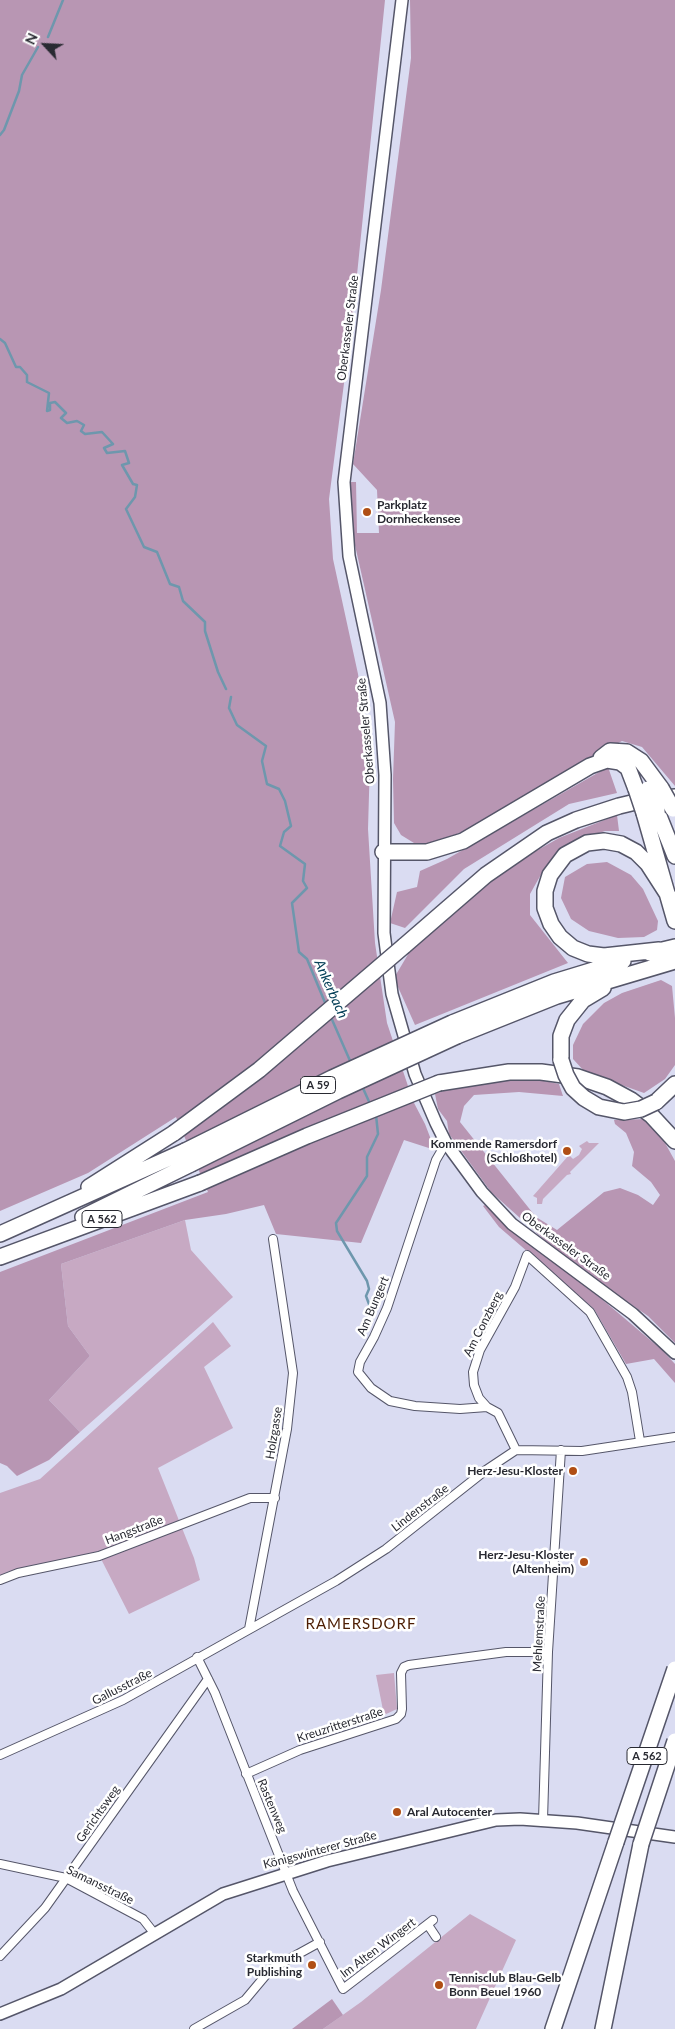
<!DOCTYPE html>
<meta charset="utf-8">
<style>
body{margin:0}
#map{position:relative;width:675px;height:2029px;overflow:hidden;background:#dadcf2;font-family:Lato,sans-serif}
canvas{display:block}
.north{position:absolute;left:20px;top:20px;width:50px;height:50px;-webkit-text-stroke:4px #fff;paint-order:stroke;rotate:295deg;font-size:14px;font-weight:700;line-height:20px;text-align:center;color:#292a32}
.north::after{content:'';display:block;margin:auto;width:18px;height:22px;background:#292a32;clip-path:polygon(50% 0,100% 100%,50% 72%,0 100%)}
</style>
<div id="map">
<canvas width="675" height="2029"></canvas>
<div class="north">N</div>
</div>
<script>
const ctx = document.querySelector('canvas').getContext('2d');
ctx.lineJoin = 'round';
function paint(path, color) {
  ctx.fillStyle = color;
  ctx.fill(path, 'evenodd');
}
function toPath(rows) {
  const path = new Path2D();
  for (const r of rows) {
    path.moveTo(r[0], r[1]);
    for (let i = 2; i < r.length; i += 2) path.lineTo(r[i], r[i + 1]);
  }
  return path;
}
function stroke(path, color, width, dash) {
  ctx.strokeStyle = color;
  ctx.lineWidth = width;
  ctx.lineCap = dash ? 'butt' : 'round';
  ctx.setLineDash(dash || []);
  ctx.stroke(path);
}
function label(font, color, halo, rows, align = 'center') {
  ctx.font = font + ' Lato,sans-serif';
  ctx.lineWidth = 5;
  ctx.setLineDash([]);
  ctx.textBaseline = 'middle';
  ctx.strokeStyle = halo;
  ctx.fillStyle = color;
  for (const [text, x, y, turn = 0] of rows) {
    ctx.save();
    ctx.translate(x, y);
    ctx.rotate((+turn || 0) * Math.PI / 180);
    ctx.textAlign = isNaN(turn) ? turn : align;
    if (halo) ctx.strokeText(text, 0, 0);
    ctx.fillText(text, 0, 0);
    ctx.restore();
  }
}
const green = toPath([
 [587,1141,589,1143,599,1143,570,1172,571,1174,567,1175,543,1199,542,1204,537,1204,537,1198,533,1196,569,1155,573,1159,579,1155,582,1149,579,1146],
 [185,1220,191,1250,233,1297,80,1432,49,1400,90,1356,68,1326,61,1264],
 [213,1322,231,1346,204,1367,233,1428,158,1468,194,1558,200,1580,129,1614,99,1555,7,1572,0,1576,0,1493,40,1479],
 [394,1673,397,1709,384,1715,376,1675],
 [470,1914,516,1940,476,2029,323,2029,361,2002]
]);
const forest = toPath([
 [0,0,385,0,353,314,329,499,333,559,358,674,370,760,368,829,375,943,387,1023,413,1101,425,1124,435,1150,404,1140,361,1243,276,1234,264,1205,226,1214,185,1220,61,1264,68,1326,90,1356,49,1400,80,1432,49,1460,17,1476,7,1466,0,1463,0,1272,208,1192,176,1117,88,1173,0,1211],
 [410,0,675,0,675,786,642,747,622,741,589,758,471,828,433,844,414,843,401,835,394,823,393,779,395,722,352,532,350,491,351,482,356,482,357,533,379,533,377,490,353,464,381,290,411,58],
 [608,767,617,793,569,804,464,869,405,928,390,923,397,892,417,887,420,871,447,859],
 [617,815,619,831,605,831,584,838,560,853,543,871,530,894,530,915,568,963,415,1025,394,978,410,951,478,891,522,859,559,838],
 [607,862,631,875,643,889,658,921,657,930,644,937,618,938,589,931,571,919,561,898,565,877,587,864],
 [661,980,672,986,675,1018,675,1065,665,1079,644,1093,585,1072,573,1059,573,1045,583,1024,604,1003,622,993],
 [525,1077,559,1084,563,1096,519,1092,474,1095,464,1106,460,1122,536,1217,557,1230,604,1192,620,1188,638,1195,653,1205,660,1195,651,1182,632,1166,634,1152,626,1133,615,1124,614,1120,646,1119,659,1132,675,1161,675,1343,648,1316,568,1261,491,1192,449,1134,447,1121,438,1109,435,1094,462,1084],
 [485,1205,508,1226,591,1290,662,1350,675,1364,675,1383,654,1359,626,1364,594,1309,499,1227,483,1206],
 [332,1999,343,2015,323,2029,292,2029]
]);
const stream = toPath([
 [48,37,63,0],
 [0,135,4,130,19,91,22,75,38,47],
 [0,339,5,343,16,367,20,367,27,375,27,382,49,393,47,411,50,410,50,403,55,402,66,413,61,418,67,423,77,421,84,425,81,431,85,434,102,432,113,444,104,448,107,453,125,451,129,463,122,465,133,484,137,485,135,497,126,509,144,547,157,552,170,584,179,587,183,601,205,622,205,631,218,672,226,689],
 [231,697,229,708,237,725,266,746,262,761,267,784,279,789,285,801,291,826,284,832,280,846,305,864,303,881,307,888,292,903,299,952,307,959,326,1005],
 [330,1015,351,1063],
 [362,1086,371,1106],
 [373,1315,366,1296,369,1289,367,1281,337,1231,336,1223,367,1176,367,1157,378,1134,376,1115]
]);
const street = toPath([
 [446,1143,436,1160,387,1308,374,1337,360,1362,358,1372,371,1388,390,1401,415,1406,460,1409,487,1407],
 [516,1450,498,1413,487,1407,479,1398,474,1385,473,1372,480,1350,515,1287,527,1255,590,1312,627,1377,632,1392,640,1441],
 [0,1580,18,1573,99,1556,250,1498,275,1498],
 [249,1629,287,1429,293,1373,273,1239],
 [197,1657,215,1693,293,1891,343,1989,433,1920],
 [0,1755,123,1700,336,1581,386,1549,486,1470,516,1450,582,1451,675,1437],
 [246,1774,300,1750,396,1719,401,1714,402,1709,401,1673,404,1667,409,1665,506,1652,548,1652],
 [543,1820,548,1652,561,1450],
 [0,1864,66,1878,143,1919,154,1933],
 [428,1925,436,1937],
 [0,1956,45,1908,208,1679],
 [194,2029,245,2000,271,1969,320,1942]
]);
const secondary = toPath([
 [402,0,344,482,349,556,380,703,385,775,384,933,392,994,415,1074,436,1123,446,1143,482,1192,512,1224,633,1314,675,1353],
 [0,2014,61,1989,223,1894,327,1861,496,1820,520,1819,577,1823,675,1837]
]);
const highway = toPath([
 [601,758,610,751,627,752,641,761,661,788],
 [657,811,675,856],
 [644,813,675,921],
 [383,852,427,852,463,841,590,766,607,760,620,762,628,768,636,789],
 [404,946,486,875,547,833,576,820,619,806,644,800,675,797],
 [659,950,604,956,588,954,573,948,560,937,551,924,545,908,545,891,550,875,565,855,587,843,604,841,621,844,636,852,648,864,668,895],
 [650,953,675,947],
 [452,1023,554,982,623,961],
 [457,1036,557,996,675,961],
 [561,1060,561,1036,567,1020,583,1000,603,988],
 [439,1083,509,1072,541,1072,578,1077,607,1087,631,1100,651,1115,675,1141],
 [656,1102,675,1084],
 [89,1187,174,1133],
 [83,1217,191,1164],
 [0,1234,185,1151],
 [0,1257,200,1183],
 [553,2029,616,1842],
 [603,2029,641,1844]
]);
const highwayBridge = toPath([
 [661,788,673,809],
 [636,789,644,813],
 [648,789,657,811],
 [561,1060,566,1075,573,1088,584,1098,599,1107,624,1112,641,1109,656,1102],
 [174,1133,259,1070,404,946],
 [185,1151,332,1078,452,1023],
 [191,1164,338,1091,457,1036],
 [200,1183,307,1136,439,1083],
 [616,1842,675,1669],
 [641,1844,675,1741]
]);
const markers = [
 [367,512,5,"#b04e14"],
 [567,1151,5,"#b04e14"],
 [573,1471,5,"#b04e14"],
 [584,1562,5,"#b04e14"],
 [397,1812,5,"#b04e14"],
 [312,1965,5,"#b04e14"],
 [439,1985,5,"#b04e14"]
];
const shields = [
 [318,1085,35],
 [102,1219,40],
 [647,1756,40]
];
const shieldNames = [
 ["A 59",318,1085],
 ["A 562",102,1219],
 ["A 562",647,1756]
];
const streetNames = [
 ["Oberkasseler Straße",348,328,-83],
 ["Oberkasseler Straße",366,731,-95],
 ["Oberkasseler Straße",566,1246,36],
 ["Am Bungert",373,1306,-67],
 ["Am Conzberg",483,1324,-63],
 ["Holzgasse",274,1433,-81],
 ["Lindenstraße",420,1508,-38],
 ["Hangstraße",134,1530,-21],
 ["Mehlemstraße",539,1634,-87],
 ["Gallusstraße",122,1687,-27],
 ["Kreuzritterstraße",340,1725,-18],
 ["Rastenweg",272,1806,67],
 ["Gerichtsweg",98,1814,-55],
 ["Königswinterer Straße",320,1850,-15],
 ["Samansstraße",100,1885,26],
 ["Im Alten Wingert",378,1948,-37]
];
const poiNames = [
 ["Parkplatz",377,505,"left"],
 ["Dornheckensee",377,519,"left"],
 ["Kommende Ramersdorf",557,1144],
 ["(Schloßhotel)",557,1158],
 ["Herz-Jesu-Kloster",563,1471],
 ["Herz-Jesu-Kloster",574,1555],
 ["(Altenheim)",574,1569],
 ["Aral Autocenter",407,1812,"left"],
 ["Starkmuth",302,1958],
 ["Publishing",302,1972],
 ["Tennisclub Blau-Gelb",449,1978,"left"],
 ["Bonn Beuel 1960",449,1992,"left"]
];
const waterNames = [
 ["Ankerbach",331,989,66]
];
const quarterNames = [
 ["RAMERSDORF",361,1624]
];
paint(green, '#c7a9c3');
paint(forest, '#b896b3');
stroke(stream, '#6e97ad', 2.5);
stroke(street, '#555669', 10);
stroke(secondary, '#555669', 14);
stroke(highway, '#555669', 18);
stroke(street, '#fff', 8);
stroke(secondary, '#fff', 11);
stroke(highway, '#fff', 15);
stroke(highwayBridge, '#555669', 18, []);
stroke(highwayBridge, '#fff', 15);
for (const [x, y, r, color] of markers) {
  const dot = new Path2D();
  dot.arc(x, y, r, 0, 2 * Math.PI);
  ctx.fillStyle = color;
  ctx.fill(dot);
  stroke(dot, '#fff', 2);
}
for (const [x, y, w] of shields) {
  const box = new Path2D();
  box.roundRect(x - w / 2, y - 8.5, w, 17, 4);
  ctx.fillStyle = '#fff';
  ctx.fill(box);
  stroke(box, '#292a32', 1);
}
label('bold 11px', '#292a32', null, shieldNames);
label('12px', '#292a32', '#fff', streetNames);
label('bold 12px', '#292a32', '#fff', poiNames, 'right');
label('italic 14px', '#08425a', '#fff', waterNames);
ctx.letterSpacing = '1px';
label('15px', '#4c1d03', '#fff', quarterNames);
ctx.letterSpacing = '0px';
</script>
